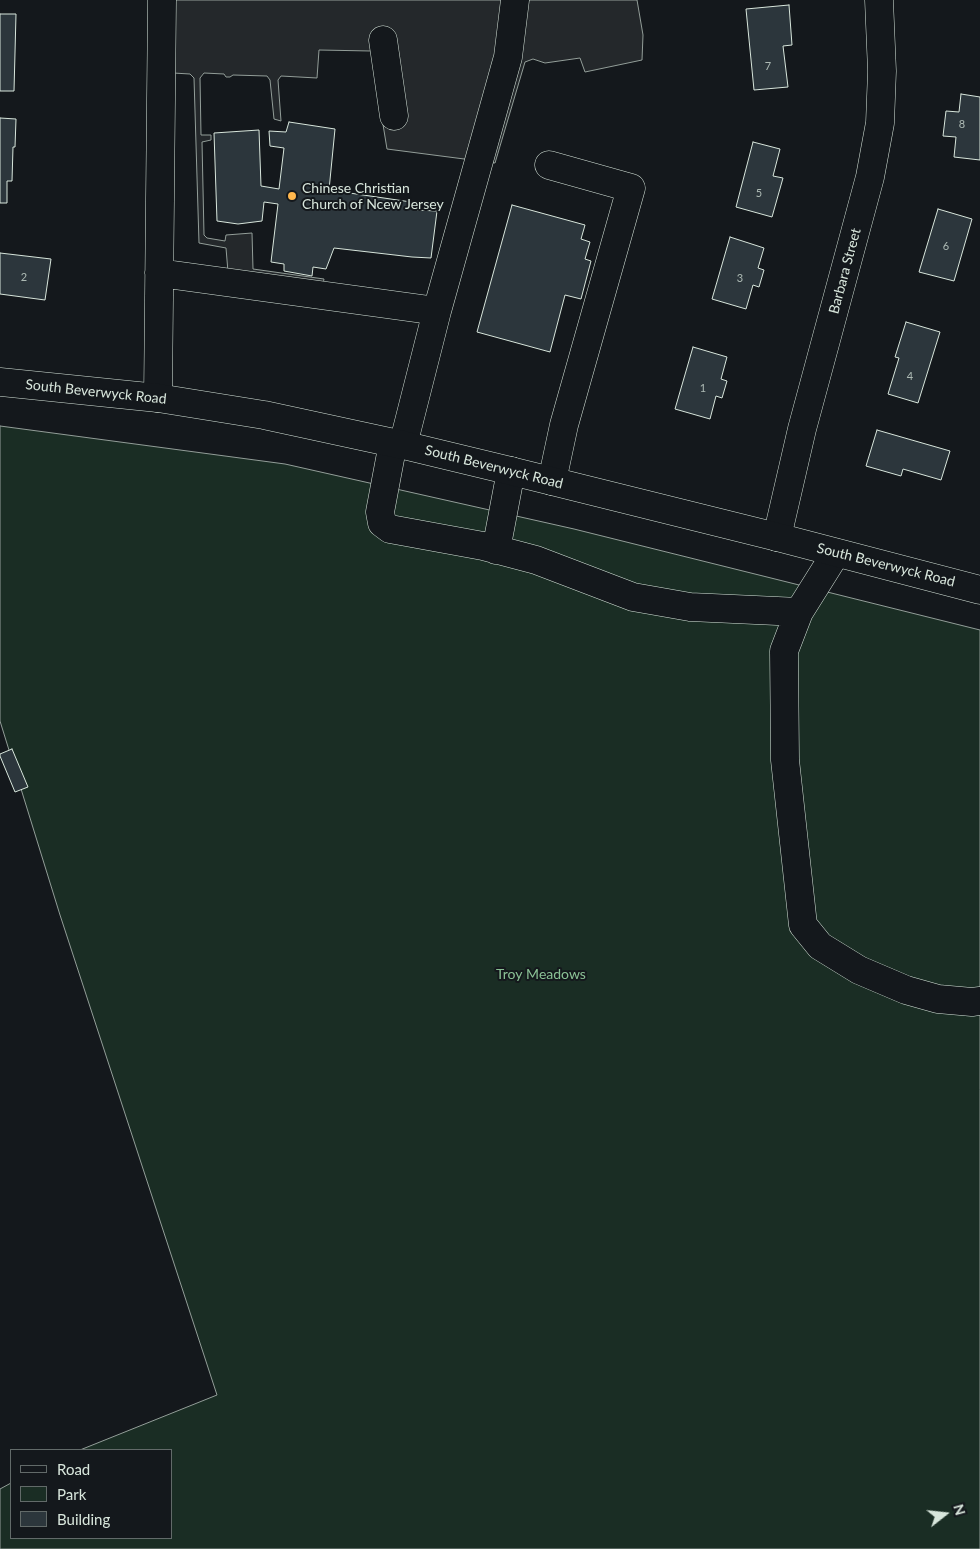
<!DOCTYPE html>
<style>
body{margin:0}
#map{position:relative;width:980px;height:1549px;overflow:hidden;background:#14181c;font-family:Lato,sans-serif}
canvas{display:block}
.legend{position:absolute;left:10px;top:1449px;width:162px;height:90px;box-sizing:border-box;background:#14181c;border:1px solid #626a69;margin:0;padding:6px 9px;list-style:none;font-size:15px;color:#d8e6dc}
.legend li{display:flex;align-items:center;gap:10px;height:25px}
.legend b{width:25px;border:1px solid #626a69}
.north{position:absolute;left:920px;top:1489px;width:50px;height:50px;-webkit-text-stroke:4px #14181c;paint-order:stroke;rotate:74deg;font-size:14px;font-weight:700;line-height:20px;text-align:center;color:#d8e6dc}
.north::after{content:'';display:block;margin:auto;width:18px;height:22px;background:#d8e6dc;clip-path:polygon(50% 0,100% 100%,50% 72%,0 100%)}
</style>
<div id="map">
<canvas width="980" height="1549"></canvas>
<ul class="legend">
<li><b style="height:6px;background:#14181c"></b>Road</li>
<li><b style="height:14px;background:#1a2d24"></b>Park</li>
<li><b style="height:14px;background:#2c363c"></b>Building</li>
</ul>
<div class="north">N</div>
</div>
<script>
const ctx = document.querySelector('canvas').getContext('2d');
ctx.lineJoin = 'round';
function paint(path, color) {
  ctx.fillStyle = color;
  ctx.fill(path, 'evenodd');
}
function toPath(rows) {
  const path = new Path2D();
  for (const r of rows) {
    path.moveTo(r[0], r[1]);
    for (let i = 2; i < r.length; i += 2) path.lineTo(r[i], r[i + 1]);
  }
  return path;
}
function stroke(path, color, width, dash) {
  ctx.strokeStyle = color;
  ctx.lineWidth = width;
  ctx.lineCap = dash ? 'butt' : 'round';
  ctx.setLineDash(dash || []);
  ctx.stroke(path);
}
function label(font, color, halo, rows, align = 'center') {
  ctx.font = font + ' Lato,sans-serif';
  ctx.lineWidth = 4;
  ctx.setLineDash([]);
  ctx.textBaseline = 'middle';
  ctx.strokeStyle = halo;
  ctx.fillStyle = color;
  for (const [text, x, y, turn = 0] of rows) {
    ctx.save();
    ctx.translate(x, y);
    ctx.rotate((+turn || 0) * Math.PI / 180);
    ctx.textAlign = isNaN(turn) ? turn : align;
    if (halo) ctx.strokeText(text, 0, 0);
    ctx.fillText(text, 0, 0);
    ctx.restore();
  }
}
const green = toPath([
 [0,426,285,464,574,529,980,630,980,1549,0,1549,0,1489,11,1483,11,1538,171,1538,171,1450,80,1450,217,1395,60,915,0,721,0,426]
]);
const parking = toPath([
 [154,0,637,0,643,35,642,60,585,72,580,58,545,63,533,59,525,62,495,163,387,149,371,51,319,50,317,78,281,76,278,80,281,121,274,119,270,80,267,76,233,75,230,77,226,77,224,74,204,73,200,78,201,135,211,135,211,140,202,142,204,235,207,238,225,241,226,235,252,233,253,269,324,279,323,284,228,272,226,248,199,243,194,78,190,74,173,73,154,0]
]);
const building = toPath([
 [789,5,792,45,783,46,788,87,754,90,746,9,789,5],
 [0,14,16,14,14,91,0,91,0,14],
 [961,94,980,97,980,160,954,157,956,137,943,136,946,111,959,112,961,94],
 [0,118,16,119,15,147,13,147,12,181,7,181,7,203,0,203,0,118],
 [289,122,335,129,329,190,418,203,417,210,437,211,431,258,412,257,334,248,326,269,313,267,312,276,284,271,284,264,271,262,278,204,264,202,262,221,238,224,217,221,214,133,259,130,261,186,279,189,284,148,270,146,269,131,286,132,289,122],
 [753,142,780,149,773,176,783,178,772,217,736,207,753,142],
 [512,205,585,225,581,239,590,242,585,259,591,261,581,299,565,295,550,352,477,332,512,205],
 [938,209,972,219,954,281,919,272,938,209],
 [730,237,764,248,758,268,764,270,759,287,753,285,746,309,712,299,730,237],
 [0,253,51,259,45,300,0,294,0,253],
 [906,322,940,332,918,403,888,394,899,358,895,357,906,322],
 [693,347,727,357,721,379,727,381,722,398,716,396,710,419,675,409,693,347],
 [877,430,950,451,941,480,903,469,901,476,866,466,877,430],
 [12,749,28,787,15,792,0,756,0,754,12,749]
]);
const minor = toPath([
 [383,40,394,116],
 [549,165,631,188,564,425,552,481],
 [159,273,437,311],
 [158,398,162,0],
 [393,443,380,512,382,523,390,529,483,546,536,560,633,597,690,607,799,612],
 [403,445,437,311,508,57,515,0],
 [777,537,802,429,870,177,880,123,882,71,879,0],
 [496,550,511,471],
 [836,553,799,612,784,651,785,760,803,925,820,946,859,970,906,990,938,999,972,1002,980,1001]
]);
const major = toPath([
 [0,382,158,398,264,415,403,445,511,471,777,537,980,590]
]);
const markers = [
 [292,196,5,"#ffb74d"]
];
const numberNames = [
 ["7",768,66],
 ["8",962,124],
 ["5",759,193],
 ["6",946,246],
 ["2",24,277],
 ["3",740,278],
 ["4",910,376],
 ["1",703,388]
];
const poiNames = [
 ["Chinese Christian",302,188],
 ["Church of Ncew Jersey",302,204]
];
const streetNames = [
 ["Barbara Street",845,271,-75],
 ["South Beverwyck Road",96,392,6],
 ["South Beverwyck Road",494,467,14],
 ["South Beverwyck Road",886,565,14]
];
const parkNames = [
 ["Troy Meadows",541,974]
];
paint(green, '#1a2d24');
stroke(green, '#939e99', 1);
paint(parking, '#24282b');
stroke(parking, '#939e99', 1);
paint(building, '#2c363c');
stroke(building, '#d8e6dc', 1);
stroke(minor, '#d8e6dc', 29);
stroke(major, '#d8e6dc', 29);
stroke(minor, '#14181c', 28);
stroke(major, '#14181c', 28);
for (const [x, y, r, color] of markers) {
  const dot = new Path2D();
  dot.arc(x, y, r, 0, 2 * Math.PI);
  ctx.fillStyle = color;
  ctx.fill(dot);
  stroke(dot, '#14181c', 2);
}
label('11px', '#adbab4', null, numberNames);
label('14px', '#d8e6dc', '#14181c', poiNames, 'left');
label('14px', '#d8e6dc', '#14181c', streetNames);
label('14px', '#8ac095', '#14181c', parkNames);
</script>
